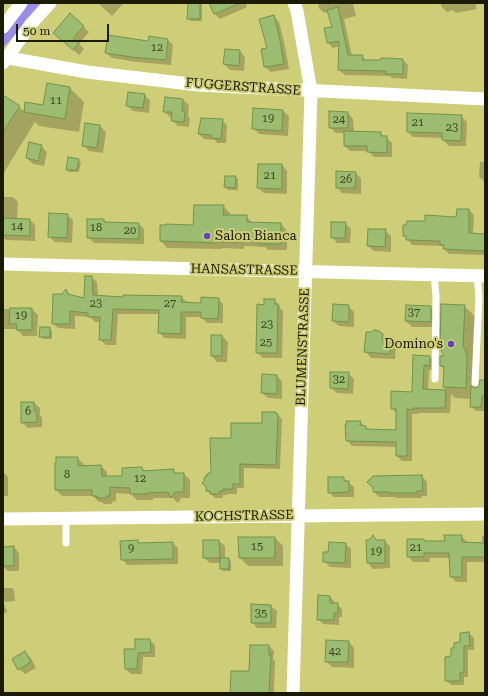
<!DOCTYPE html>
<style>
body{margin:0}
#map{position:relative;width:488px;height:696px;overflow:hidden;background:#cece78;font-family:"Roboto Serif",serif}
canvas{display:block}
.frame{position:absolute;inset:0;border:4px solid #1b1b02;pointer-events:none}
.scale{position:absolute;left:16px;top:24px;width:93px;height:18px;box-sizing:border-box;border:2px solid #1b1b02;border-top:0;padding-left:5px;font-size:12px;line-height:14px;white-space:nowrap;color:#1b1b02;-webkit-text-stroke:3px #cece78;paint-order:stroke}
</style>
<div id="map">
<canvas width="488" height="696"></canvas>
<div class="frame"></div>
<div class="scale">50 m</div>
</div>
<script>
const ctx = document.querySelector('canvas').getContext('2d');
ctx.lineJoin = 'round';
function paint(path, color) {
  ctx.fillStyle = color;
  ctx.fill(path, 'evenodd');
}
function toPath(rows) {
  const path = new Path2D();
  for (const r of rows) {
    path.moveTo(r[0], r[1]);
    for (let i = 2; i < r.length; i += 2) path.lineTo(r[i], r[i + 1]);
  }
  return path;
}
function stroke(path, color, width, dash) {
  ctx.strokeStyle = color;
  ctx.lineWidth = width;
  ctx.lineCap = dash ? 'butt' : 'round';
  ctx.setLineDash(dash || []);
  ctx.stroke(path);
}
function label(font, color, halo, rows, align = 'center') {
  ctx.font = font + ' "Roboto Serif",serif';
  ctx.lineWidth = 4;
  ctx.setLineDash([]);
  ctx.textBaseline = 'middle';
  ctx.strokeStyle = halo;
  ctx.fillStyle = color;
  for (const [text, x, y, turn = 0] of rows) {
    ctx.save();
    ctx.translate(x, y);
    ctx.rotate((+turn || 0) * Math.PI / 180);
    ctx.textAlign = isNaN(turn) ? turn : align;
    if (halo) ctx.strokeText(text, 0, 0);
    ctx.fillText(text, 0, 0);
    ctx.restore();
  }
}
const green = toPath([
 [27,3,43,3,3,48,3,33]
]);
const shadow = toPath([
 [98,3,122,3,123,4,112,16],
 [188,3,202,3,202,21,191,21,188,18],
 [210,3,247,3,246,4,247,7,220,19,215,14],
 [318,3,353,3,356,16,344,19,352,56,362,56,367,61,382,61,403,60,408,65,407,79,392,78,390,76,345,75,339,70,340,46,333,48,328,43,333,27,329,12,324,13,319,8],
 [441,3,475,3,477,9,456,13,453,10,447,12,441,6],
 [70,14,89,32,79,44,84,49,79,55,60,38],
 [273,16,279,22,284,42,289,69,271,72,265,67],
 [168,40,173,45,171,65,137,62,112,58,106,53,149,42],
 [240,51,245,57,244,71,230,70,224,64],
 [70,88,84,102,79,132,39,126,35,122,3,174,3,97,19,107,25,112,26,103,44,106],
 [145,95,150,101,149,113,133,111,127,106],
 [166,98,183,100,189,105,188,116,190,118,189,127,178,126,172,120,173,117,170,117,164,111],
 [283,111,289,116,288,136,259,134,253,128],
 [348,113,353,119,354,132,381,133,384,137,386,137,392,143,392,157,374,157,368,151,350,151,345,146,345,133,336,133,330,127],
 [461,116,467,122,466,146,449,146,443,140,443,138,413,137,408,132],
 [222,120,227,125,226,143,217,143,215,140,204,139,199,134],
 [86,124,100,126,106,132,103,153,89,151,83,145],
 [41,146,47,152,44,166,33,164,27,158],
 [78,160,81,162,79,172,69,172,67,169],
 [480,162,485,162,485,182,479,177],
 [282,165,287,171,287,194,264,193,258,188],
 [355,173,361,178,361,194,342,193,337,187],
 [235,177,238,179,238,190,228,190,225,187],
 [3,197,13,197,18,202,17,219,30,220,35,225,35,241,6,240,3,237],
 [223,206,230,213,230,216,246,216,253,223,281,224,287,231,287,250,268,250,265,247,244,246,244,249,222,248,222,249,167,248,161,241,194,226],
 [469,210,474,215,473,234,485,235,485,255,449,254,442,246,412,245,404,235,426,222,457,218],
 [67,215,73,220,72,243,55,242,49,237],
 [104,220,107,223,139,224,144,229,144,244,94,243,88,237],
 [345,223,351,229,350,243,337,243,332,237],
 [385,230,391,236,391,252,374,251,368,246],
 [91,277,97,282,98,296,123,298,181,297,187,302,202,304,218,299,223,304,223,323,207,323,201,317,186,317,186,339,164,338,159,332,159,314,118,314,116,345,106,345,100,340,101,322,95,322,90,317,75,316,75,329,58,328,53,323,62,295,66,290,71,296,85,300],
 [274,300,280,306,280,308,283,311,282,358,263,358,257,352,265,306],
 [348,306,354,312,354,327,339,326,333,321],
 [407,306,430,307,436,312,436,327,412,327,406,321],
 [464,306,476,317,477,368,477,390,485,381,485,411,476,411,471,406,472,399,455,398,451,394,450,413,418,413,418,414,412,414,412,461,402,461,397,456,397,447,352,446,347,440,360,422,369,430,397,431,397,413,392,408,413,393,414,356,430,357,435,362,435,370,429,370,428,390,447,391,444,387,444,369,441,366,446,357],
 [3,309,32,309,38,315,37,336,23,336,17,329,3,329],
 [50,328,52,331,52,339,43,339,40,336],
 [382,335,388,340,388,342,390,342,396,347,395,359,371,358,366,352],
 [212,336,222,336,228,342,227,362,217,362,212,356],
 [348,373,354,379,353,394,337,393,331,388],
 [277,376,282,381,282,399,268,398,262,393],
 [34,403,40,408,40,415,42,418,42,427,28,428,22,422],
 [276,413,282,419,280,469,244,468,244,488,237,488,237,494,227,494,227,495,223,495,223,498,215,498,207,490,212,474,232,439,263,424],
 [77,458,84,464,84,466,101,466,107,472,107,477,123,477,142,468,146,472,173,470,177,474,184,474,190,480,190,498,181,498,178,503,173,498,153,498,153,500,137,500,131,494,116,493,116,501,112,502,112,504,104,504,102,502,99,502,93,496,62,496,56,490],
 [3,472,8,477,8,496,3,496],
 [422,476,427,482,427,496,422,496,422,498,396,498,394,497,379,497,374,492],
 [343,478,354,487,354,497,334,497,329,492],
 [373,536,377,541,384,541,390,546,390,568,373,569,368,563,370,541],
 [461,536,467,542,467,543,482,544,482,536,485,536,485,562,467,562,467,582,456,582,451,576,450,558,430,558,430,562,413,562,408,556,424,540,426,542,446,542],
 [275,538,283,546,283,566,248,566,240,558],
 [138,541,140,544,173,543,178,548,178,564,127,565,122,559],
 [219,541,225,546,225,559,229,559,231,561,231,571,223,571,221,569,221,563,210,563,204,558],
 [346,544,351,549,351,568,330,567,324,561,329,553],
 [14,547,19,553,19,571,8,571,3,566,3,548],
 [3,588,12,588,14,590,15,601,5,602,3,599],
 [330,597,335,602,335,604,337,604,342,609,342,617,339,617,339,625,323,624,318,619],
 [3,603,4,604,7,612,3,614],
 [252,605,271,606,277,611,276,628,257,628,252,622],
 [469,633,474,638,474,650,468,650,468,677,464,677,464,685,451,685,446,680,455,649],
 [150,640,155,645,155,657,143,657,142,674,131,674,126,669,136,650],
 [349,642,354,648,354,668,332,667,326,661],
 [269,646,274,651,273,660,275,661,274,693,232,693,250,672],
 [25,653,31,658,36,668,25,674,19,669]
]);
const building = toPath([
 [188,3,200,3,200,19,187,19,188,3],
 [209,3,241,3,214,14,209,3],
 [338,7,348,55,363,55,362,60,381,60,381,58,386,58,403,59,403,74,386,74,386,71,338,70,339,41,327,43,324,28,332,27,327,10,338,7],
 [70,13,84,26,73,38,79,43,73,50,53,33,70,13],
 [274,15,279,35,284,64,264,67,261,49,267,48,259,19,274,15],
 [108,35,148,41,149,36,168,39,166,60,131,57,105,53,108,35],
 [225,49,240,50,239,66,223,64,225,49],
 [47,83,70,87,65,119,24,112,25,102,43,105,47,83],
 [128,92,145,94,143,108,126,106,128,92],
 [3,95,20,106,3,132,3,95],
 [165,97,183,99,182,111,185,112,184,122,171,121,172,112,163,112,165,97],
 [253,108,283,110,282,131,252,129,253,108],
 [329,111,348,112,348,128,329,128,329,111],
 [407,113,462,115,461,141,442,140,442,133,407,132,407,113],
 [201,118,223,119,221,139,211,138,211,135,198,134,201,118],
 [85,123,100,125,97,148,82,146,85,123],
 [344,131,381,132,381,136,387,136,387,153,367,152,367,146,344,146,344,131],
 [29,142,42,145,38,161,26,158,29,142],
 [68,157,79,159,77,170,66,170,68,157],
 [258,164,282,164,282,189,257,188,258,164],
 [336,171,356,172,355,188,336,188,336,171],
 [225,176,236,176,235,188,224,187,225,176],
 [194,205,224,205,223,215,247,215,247,222,281,223,281,244,260,244,260,240,238,240,238,242,216,242,216,243,160,241,160,225,166,225,166,224,193,225,194,205],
 [457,209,469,209,469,233,485,234,485,251,443,249,444,245,440,245,440,241,406,240,406,236,403,236,403,225,406,225,407,221,425,221,425,215,456,217,457,209],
 [49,213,68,214,67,238,48,237,49,213],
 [3,218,30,219,30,236,3,235,3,218],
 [87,219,104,219,104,222,139,223,139,239,87,238,87,219],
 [331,222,346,222,345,238,331,238,331,222],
 [368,229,386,229,385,247,367,246,368,229],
 [85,276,92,276,93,295,123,297,123,295,182,296,181,302,201,303,201,297,219,298,218,319,201,318,201,312,181,312,181,334,158,333,159,310,113,309,111,340,99,340,100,317,88,317,88,313,70,311,70,324,52,324,53,294,62,294,66,289,68,294,84,298,85,276],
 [264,299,275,299,275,304,278,304,277,353,256,353,257,304,264,305,264,299],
 [333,304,349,305,349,322,332,321,333,304],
 [441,304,465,305,463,347,465,348,467,356,466,388,443,387,444,366,440,366,440,356,444,356,440,348,441,304],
 [406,305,431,306,431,322,405,321,406,305],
 [10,308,32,308,32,330,16,330,17,324,9,324,10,308],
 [40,327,50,327,50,337,39,337,40,327],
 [375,330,379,331,383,334,382,340,391,341,390,354,364,352,366,332,371,332,375,330],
 [211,335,222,335,222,356,211,356,211,335],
 [413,355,430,356,430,366,424,365,423,389,446,390,445,408,413,408,413,410,407,409,407,456,396,456,396,442,346,441,345,425,346,425,346,421,361,421,360,425,366,426,366,429,396,430,396,409,391,409,391,391,412,392,413,355],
 [330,372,349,372,348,389,330,388,330,372],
 [262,374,277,375,277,394,261,393,262,374],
 [480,380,485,380,485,396,482,396,481,407,470,407,471,386,474,388,478,387,479,385,480,380],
 [21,402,34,402,34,411,37,411,37,422,21,423,21,402],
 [262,412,276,412,276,414,278,414,276,465,240,464,240,484,233,484,233,489,223,489,223,491,219,491,219,494,210,494,210,491,206,491,206,487,202,483,204,481,204,478,206,477,206,475,208,475,208,473,211,473,210,438,231,438,231,423,262,423,262,412],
 [56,457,78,457,78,466,101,465,102,476,122,476,122,468,142,467,143,471,174,469,174,473,184,473,184,492,175,492,171,498,168,492,147,493,147,494,130,494,130,488,110,487,110,496,106,496,107,498,97,498,97,496,92,496,92,490,55,490,55,463,56,463,56,457],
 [422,475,423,491,417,491,417,493,389,493,389,492,373,492,373,488,367,482,373,476,422,475],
 [328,477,344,477,344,481,349,481,349,492,328,493,328,477],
 [373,535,376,540,385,540,385,563,367,563,366,540,369,540,373,535],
 [444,535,462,535,462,542,485,543,485,557,462,557,462,577,450,577,449,553,424,553,424,557,407,557,407,539,424,539,424,541,445,541,444,535],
 [238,537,275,537,275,558,239,558,238,537],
 [138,540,138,543,173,542,173,559,121,560,120,541,138,540],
 [203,540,219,540,220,558,203,558,203,540],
 [329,542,346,543,345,563,323,562,323,552,328,552,329,542],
 [14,546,14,566,3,566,3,547,14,546],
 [220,558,229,558,229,569,220,569,220,558],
 [318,595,330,596,330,603,338,603,338,613,334,613,334,620,317,620,318,595],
 [251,604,271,605,271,623,251,623,251,604],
 [469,632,470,646,464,646,464,672,460,673,460,681,445,681,445,657,451,656,451,648,454,648,454,643,460,642,460,633,469,632],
 [135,639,150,639,151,652,138,653,137,669,125,669,124,649,135,649,135,639],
 [326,640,349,641,348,662,325,662,326,640],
 [250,645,269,645,269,655,271,655,269,693,230,693,231,671,249,671,250,645],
 [25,651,31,662,18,670,12,659,25,651]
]);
const service = toPath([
 [434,274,436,296,435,379],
 [475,383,479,296,477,276],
 [66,543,66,519]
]);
const minor = toPath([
 [3,27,21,3],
 [3,57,87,72,199,85,485,99],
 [3,63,31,24,50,3],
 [3,264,485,276],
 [3,519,485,514],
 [293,693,311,91,297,11,294,3]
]);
const markers = [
 [207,236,4,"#6146bf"],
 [451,344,4,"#6146bf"]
];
const numberNames = [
 ["12",157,48],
 ["11",56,101],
 ["19",268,119],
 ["24",339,120],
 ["21",418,123],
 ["23",452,128],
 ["21",270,176],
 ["26",346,180],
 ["14",17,227],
 ["18",96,228],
 ["20",130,231],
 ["23",96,304],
 ["27",170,304],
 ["37",414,313],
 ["19",21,316],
 ["23",267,325],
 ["25",266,343],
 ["32",339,380],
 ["6",28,412],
 ["8",67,475],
 ["12",140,479],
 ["15",257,547],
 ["21",416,548],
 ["9",131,549],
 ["19",376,552],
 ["35",261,614],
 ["42",335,652]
];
const streetNames = [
 ["FUGGERSTRASSE",243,87,4],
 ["HANSASTRASSE",244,270,1],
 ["BLUMENSTRASSE",303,347,-88],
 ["KOCHSTRASSE",244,516,-1]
];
const poiNames = [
 ["Salon Bianca",215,236],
 ["Domino's",443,344,"right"]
];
paint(green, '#988de6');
paint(shadow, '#0003');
paint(building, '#9cbd71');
stroke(building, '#739349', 1);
stroke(service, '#fff', 7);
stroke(minor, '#fff', 13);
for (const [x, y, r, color] of markers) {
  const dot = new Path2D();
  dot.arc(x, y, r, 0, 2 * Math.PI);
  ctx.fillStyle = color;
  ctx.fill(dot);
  stroke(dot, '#cece78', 1.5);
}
label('11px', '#3b441e', null, numberNames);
label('13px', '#1b1b02', '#cece78', streetNames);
label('13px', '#1b1b02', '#cece78', poiNames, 'left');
</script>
